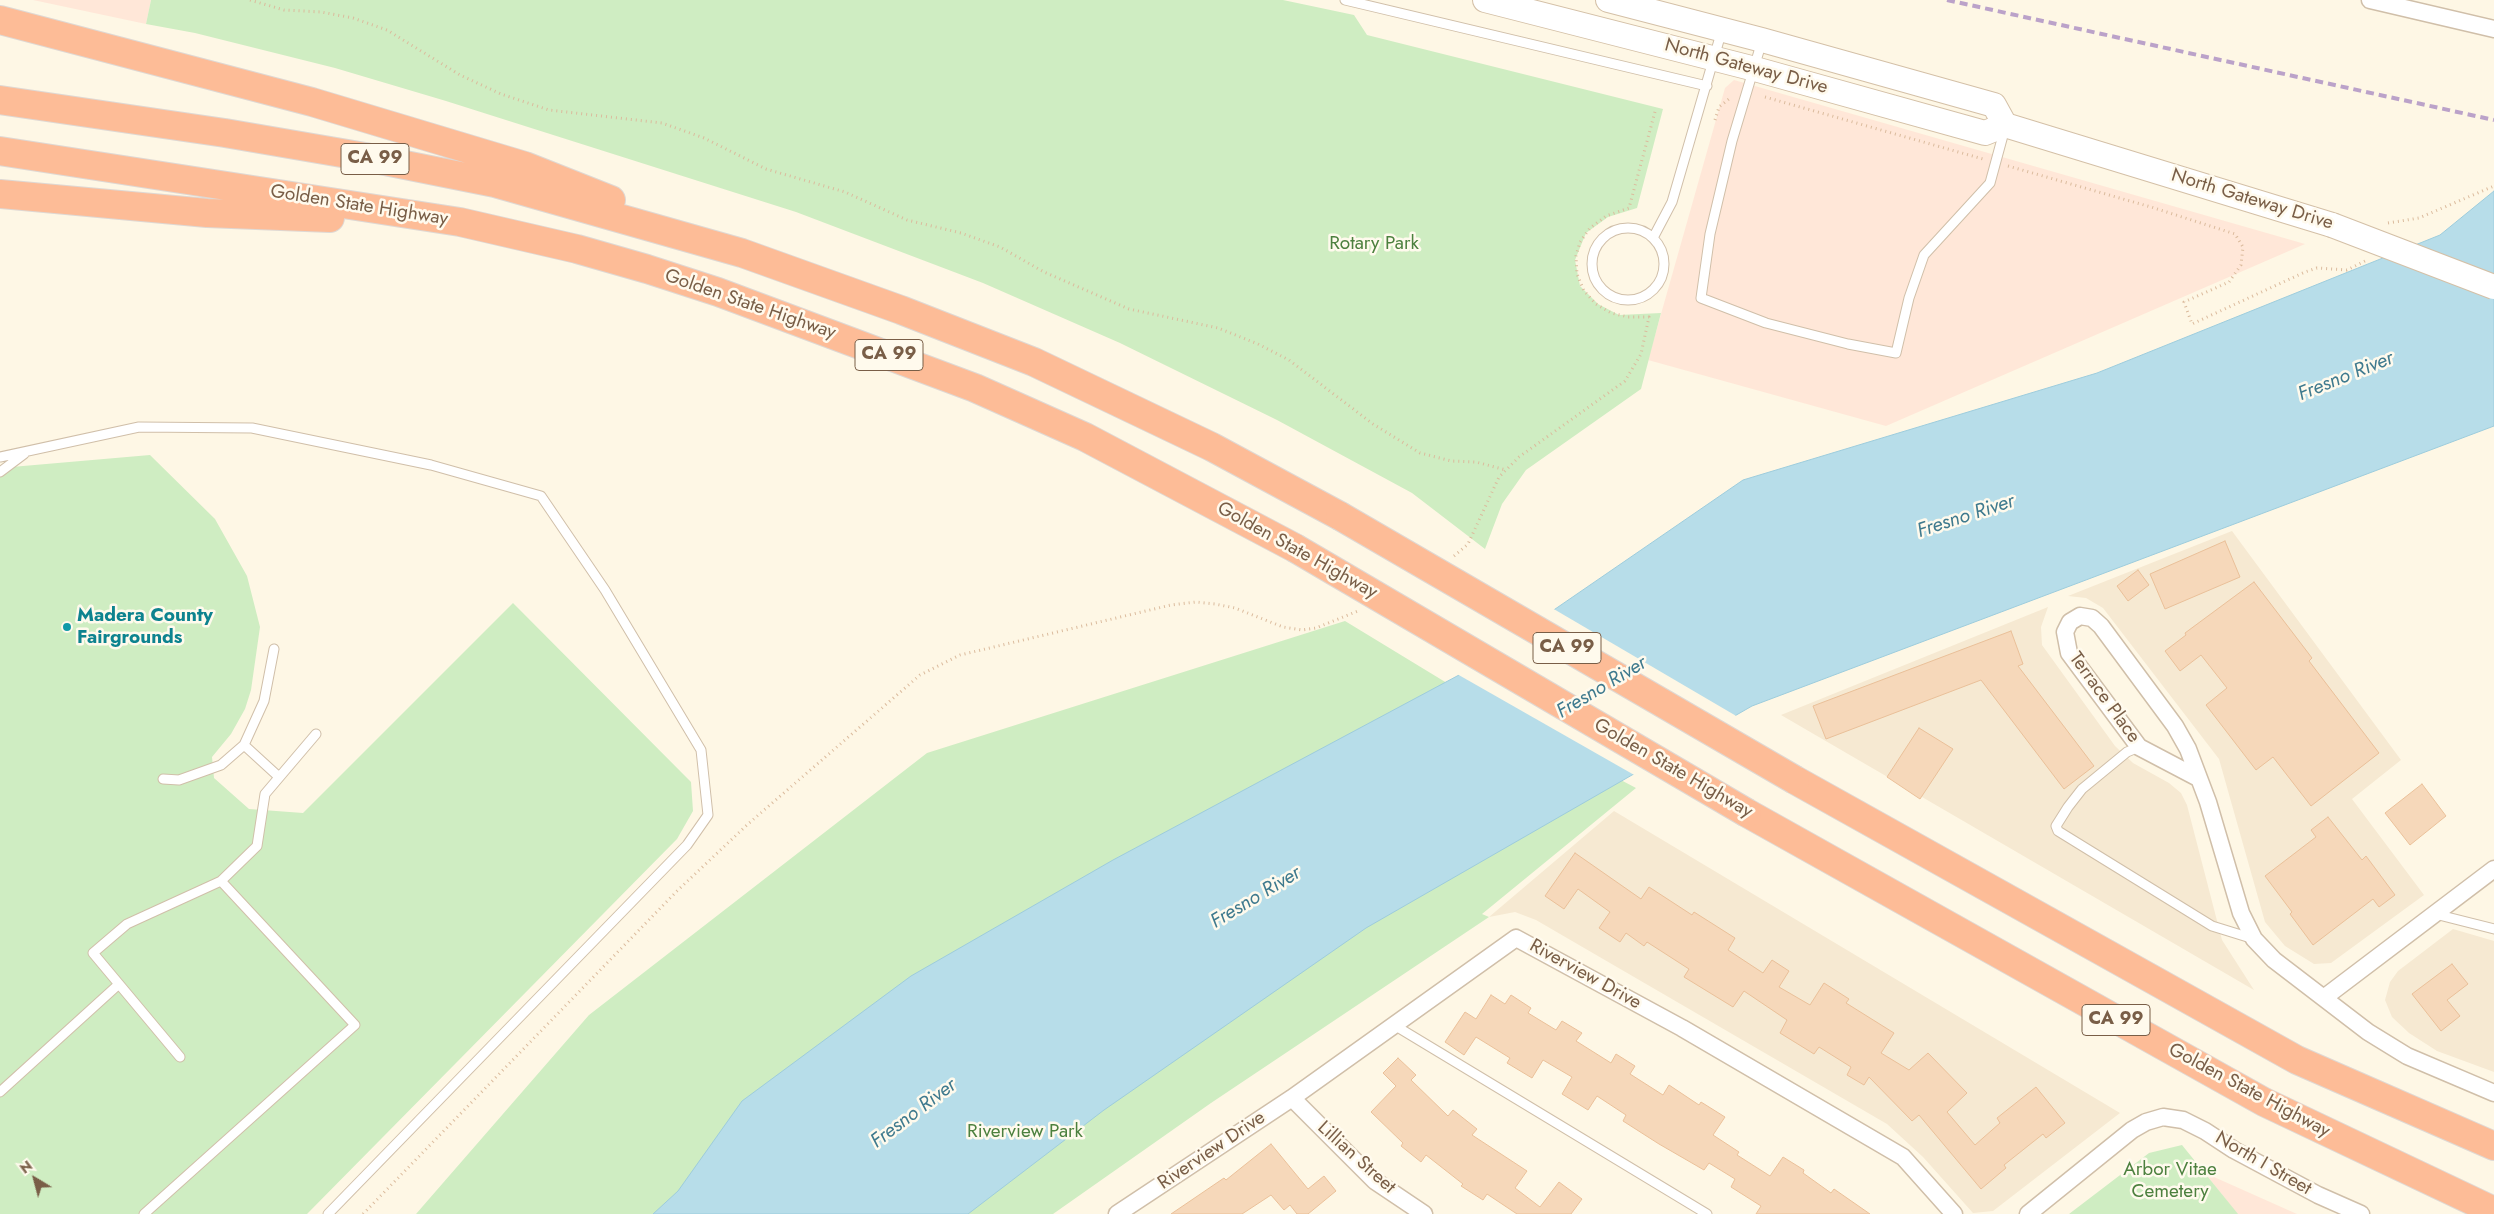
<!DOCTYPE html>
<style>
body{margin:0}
#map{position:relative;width:2494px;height:1214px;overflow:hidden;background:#fef7e5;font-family:Jost,sans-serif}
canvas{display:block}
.north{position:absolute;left:10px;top:1154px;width:50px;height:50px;-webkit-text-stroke:4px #fffaed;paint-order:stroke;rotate:323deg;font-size:14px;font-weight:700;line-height:20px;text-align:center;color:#795e47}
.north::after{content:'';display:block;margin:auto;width:18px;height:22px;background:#795e47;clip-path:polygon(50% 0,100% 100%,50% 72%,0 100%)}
</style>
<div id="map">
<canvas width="2494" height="1214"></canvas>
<div class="north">N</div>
</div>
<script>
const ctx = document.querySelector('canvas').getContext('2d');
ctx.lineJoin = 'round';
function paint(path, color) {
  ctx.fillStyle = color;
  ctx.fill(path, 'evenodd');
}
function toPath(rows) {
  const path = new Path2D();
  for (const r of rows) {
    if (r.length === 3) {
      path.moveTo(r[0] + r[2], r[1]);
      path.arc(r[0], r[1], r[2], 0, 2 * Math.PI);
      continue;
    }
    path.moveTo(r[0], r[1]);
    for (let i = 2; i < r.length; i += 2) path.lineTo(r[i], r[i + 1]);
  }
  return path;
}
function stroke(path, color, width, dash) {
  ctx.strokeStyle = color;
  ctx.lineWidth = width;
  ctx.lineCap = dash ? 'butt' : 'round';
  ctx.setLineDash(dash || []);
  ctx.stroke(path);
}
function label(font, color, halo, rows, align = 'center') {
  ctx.font = font + ' Jost,sans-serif';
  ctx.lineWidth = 5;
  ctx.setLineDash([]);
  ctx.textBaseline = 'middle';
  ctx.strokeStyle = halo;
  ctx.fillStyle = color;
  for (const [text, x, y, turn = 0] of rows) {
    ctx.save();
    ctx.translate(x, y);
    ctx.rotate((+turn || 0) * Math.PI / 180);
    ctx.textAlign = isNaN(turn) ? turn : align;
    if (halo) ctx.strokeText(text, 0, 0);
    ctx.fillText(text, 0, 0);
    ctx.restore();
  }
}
const residential = toPath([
 [2232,531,2401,760,2352,799,2424,895,2331,963,2314,964,2285,946,2265,922,2219,759,2103,608,2086,598,2068,596],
 [2048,607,2041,627,2042,645,2115,746,2133,763,2169,783,2181,793,2187,805,2222,940,2254,990,1781,715],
 [1614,811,2120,1113,1993,1211,1973,1213,1923,1157,1887,1124,1536,920,1515,912,1489,917],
 [2453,929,2494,941,2494,1072,2437,1051,2409,1033,2392,1017,2385,1000,2390,982,2398,971]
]);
const commercial = toPath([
 [33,0,151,0,146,24],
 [1734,80,2305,244,1886,426,1648,360,1725,88],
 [2205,1173,2297,1214,2237,1214]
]);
const green = toPath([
 [151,0,1283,0,1354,15,1367,35,1663,109,1637,208,1608,217,1586,233,1575,260,1580,286,1598,304,1619,315,1661,313,1641,389,1526,470,1502,504,1485,549,1412,493,1277,420,1120,343,983,283,796,212,446,101,335,68,195,33,146,24],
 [150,455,215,519,247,576,260,627,251,690,245,709,231,734,212,757,214,778,249,809,303,813,513,603,691,782,693,811,677,839,307,1214,0,1214,0,468],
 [1345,621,1511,722,1636,788,1482,914,1489,917,1211,1103,1053,1214,416,1214,589,1015,927,753],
 [2182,1145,2238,1214,2069,1214,2149,1153]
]);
const water = toPath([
 [2494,191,2494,426,1752,706,1366,928,1104,1110,968,1214,653,1214,678,1191,742,1101,911,976,1113,860,1459,675,1743,480,2097,373,2440,235,2494,191]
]);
const pier = toPath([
 [1552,608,1738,717,1636,776,1457,674]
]);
const building = toPath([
 [2225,541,2240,577,2165,609,2150,574,2225,541],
 [2138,570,2149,585,2128,601,2117,586,2138,570],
 [2254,582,2312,658,2309,661,2379,753,2311,806,2273,757,2256,770,2206,705,2227,688,2201,655,2180,671,2165,651,2186,635,2185,633,2254,582],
 [2011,631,2023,664,2018,666,2094,766,2064,789,1981,680,1826,739,1813,706,2011,631],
 [1919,728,1953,749,1920,799,1887,777,1919,728],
 [2422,784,2446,816,2410,845,2385,813,2422,784],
 [2328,817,2362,860,2366,856,2395,895,2379,907,2373,899,2313,945,2290,914,2292,912,2265,876,2316,837,2311,830,2328,817],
 [1575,853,1641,899,1649,887,1692,915,1694,912,1735,938,1728,950,1763,973,1772,960,1789,971,1779,987,1810,1005,1824,983,1849,999,1846,1003,1894,1033,1881,1053,1909,1070,1928,1053,1967,1093,1947,1112,1975,1145,2000,1123,1997,1118,2036,1087,2065,1123,2046,1138,2043,1134,2004,1165,2006,1168,1981,1189,1919,1115,1912,1121,1869,1077,1864,1085,1847,1075,1851,1067,1819,1047,1814,1054,1780,1033,1787,1020,1744,991,1733,1007,1684,977,1689,969,1647,942,1644,946,1626,933,1620,942,1599,928,1610,912,1578,889,1564,909,1545,896,1575,853],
 [2452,964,2468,984,2447,1000,2460,1016,2441,1031,2412,994,2452,964],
 [1491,995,1505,1004,1511,995,1531,1008,1528,1013,1556,1030,1562,1021,1582,1033,1576,1041,1611,1063,1616,1054,1635,1066,1630,1074,1663,1095,1669,1085,1699,1105,1701,1102,1725,1117,1713,1135,1739,1152,1737,1155,1770,1176,1783,1157,1804,1170,1803,1173,1831,1193,1834,1189,1870,1214,1756,1214,1761,1206,1731,1187,1735,1179,1709,1163,1704,1170,1659,1144,1623,1121,1626,1115,1597,1096,1588,1110,1562,1094,1572,1077,1543,1060,1532,1078,1507,1063,1510,1058,1476,1037,1464,1055,1445,1042,1465,1012,1476,1019,1491,995],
 [1398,1058,1416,1075,1411,1080,1448,1116,1453,1110,1477,1129,1472,1135,1527,1171,1515,1188,1540,1207,1559,1182,1582,1199,1571,1214,1517,1214,1487,1194,1483,1200,1461,1186,1463,1184,1426,1155,1421,1162,1401,1146,1403,1143,1371,1112,1396,1086,1383,1073,1398,1058],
 [1271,1144,1308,1189,1324,1176,1336,1191,1308,1214,1297,1214,1290,1205,1284,1210,1271,1195,1242,1214,1171,1214,1224,1178,1226,1180,1271,1144]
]);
const path = toPath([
 [250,0,284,10,321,12,353,18,387,30,460,75,501,94,549,110,662,123,704,138,766,169,845,192,907,220,961,233,1000,247,1044,272,1129,309,1218,328,1258,344,1289,360,1373,424,1420,453,1451,461,1476,462,1506,470],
 [1765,97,1983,159],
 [1715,120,1719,107,1729,99],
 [2008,166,2151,207,2235,234,2243,247,2241,265,2229,282,2184,302,2192,324,2305,272,2317,268,2347,270,2365,261],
 [2388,223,2419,218,2494,186],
 [1454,556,1468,544,1499,477,1519,457,1625,381,1641,354,1649,317,1628,317,1611,313,1596,304,1584,291,1577,274,1576,256,1580,242,1590,228,1606,216,1629,208,1656,108],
 [363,1214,677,891,748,824,920,675,960,655,1171,605,1196,602,1215,604,1235,608,1283,627,1302,630,1316,628,1358,611]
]);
const lane = toPath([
 [1345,0,1707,86],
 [1762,41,1732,141,1710,234,1701,298,1766,323,1848,344,1896,353,1909,298,1924,255,1990,183,2005,128],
 [1628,264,36],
 [1653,238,1672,202,1722,30],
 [0,457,139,427,252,428,431,465,541,496,605,590,701,750,708,815,687,845,328,1214],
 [0,472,24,454],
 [244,745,279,777],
 [2139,747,2127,752,2082,789,2068,807,2056,826,2058,831,2212,926,2254,939],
 [163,779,179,780,221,765,244,745,264,701,274,649],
 [2435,914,2494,929],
 [1394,1025,1707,1214],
 [180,1057,93,953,127,924,221,881],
 [0,1092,119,984],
 [144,1214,355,1025,221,881,257,846,265,794,316,734]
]);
const street = toPath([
 [2370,0,2494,29],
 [2198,778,2139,747,2069,653,2065,632,2070,622,2080,616,2092,618,2101,626,2175,726,2188,749,2208,802,2241,913,2254,939,2274,960,2368,1032,2407,1056,2494,1093],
 [2325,997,2494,869],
 [1292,1098,1375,1181,1424,1214],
 [1117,1214,1292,1098,1516,938,1682,1028,1903,1157,1954,1214],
 [2028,1214,2132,1130,2146,1122,2163,1117,2183,1120,2205,1131,2234,1150,2318,1195,2361,1214]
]);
const secondary = toPath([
 [1485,0,1755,69,1985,133,2005,125,2332,225],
 [1608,0,1762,40,1994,105,2005,125]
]);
const highway = toPath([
 [0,20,312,102,525,166,611,200],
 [0,100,225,133,365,157,495,183,742,253,901,310,1034,362,1212,447,1340,516],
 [0,151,460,222,577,249,647,269,718,292,975,388,1085,437,1295,548],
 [0,194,207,213,330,218],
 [1795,780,2297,1060,2494,1146],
 [1747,813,2264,1102,2494,1211]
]);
const rail = toPath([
 [1947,0,2494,120]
]);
const secondaryBridge = toPath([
 [2332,225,2494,287]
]);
const highwayBridge = toPath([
 [1340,516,1795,780],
 [1295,548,1747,813]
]);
const markers = [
 [67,627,5,"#0f9aa8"]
];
const shields = [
 [375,159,68],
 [889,355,68],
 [1567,648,68],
 [2116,1020,68]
];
const shieldNames = [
 ["CA 99",375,159],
 ["CA 99",889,355],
 ["CA 99",1567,648],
 ["CA 99",2116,1020]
];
const streetNames = [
 ["North Gateway Drive",1746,67,15],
 ["North Gateway Drive",2252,200,17],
 ["Golden State Highway",359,206,9],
 ["Golden State Highway",750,305,19],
 ["Golden State Highway",1297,551,29],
 ["Terrace Place",2104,698,54],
 ["Golden State Highway",1673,769,30],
 ["Riverview Drive",1585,975,29],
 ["Golden State Highway",2249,1091,28],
 ["Riverview Drive",1212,1151,-34],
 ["Lillian Street",1356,1158,42],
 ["North I Street",2263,1164,30]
];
const parkNames = [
 ["Rotary Park",1374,244],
 ["Riverview Park",1025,1132],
 ["Arbor Vitae",2170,1170],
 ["Cemetery",2170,1192]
];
const cultureNames = [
 ["Madera County",77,616],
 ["Fairgrounds",77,638]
];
const waterNames = [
 ["Fresno River",2346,377,-22],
 ["Fresno River",1966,517,-18],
 ["Fresno River",1602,688,-31],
 ["Fresno River",1256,898,-31],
 ["Fresno River",914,1114,-37]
];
paint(residential, '#f6e9d2');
paint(commercial, '#ffe7d8');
paint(green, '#cfedc2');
paint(water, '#b7dde9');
stroke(water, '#9dccdc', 1);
paint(pier, '#fef7e5');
paint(building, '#f6d8ba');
stroke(building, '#eac099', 1);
stroke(lane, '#d0bfa9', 11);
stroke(street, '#d0bfa9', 19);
stroke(secondary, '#d4c0a7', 26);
stroke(highway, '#dfd8d3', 30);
stroke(path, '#dbbb9d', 3, [1, 4]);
stroke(lane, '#fff', 9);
stroke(street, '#fff', 16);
stroke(secondary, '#fff', 24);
stroke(highway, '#fdbc97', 28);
stroke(rail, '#bba2c9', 4, [8, 5]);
stroke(secondaryBridge, '#d4c0a7', 26, []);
stroke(highwayBridge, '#dfd8d3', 30, []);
stroke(secondaryBridge, '#fff', 24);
stroke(highwayBridge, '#fdbc97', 28);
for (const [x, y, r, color] of markers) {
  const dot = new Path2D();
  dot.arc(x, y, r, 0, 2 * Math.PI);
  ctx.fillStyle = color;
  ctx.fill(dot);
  stroke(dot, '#fffaed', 2);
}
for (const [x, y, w] of shields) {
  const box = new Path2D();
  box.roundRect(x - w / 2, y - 15.5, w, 31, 4);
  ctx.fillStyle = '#fffaed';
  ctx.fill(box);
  stroke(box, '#795e47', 1);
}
label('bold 18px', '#795e47', null, shieldNames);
label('19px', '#795e47', '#fffaed', streetNames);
label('19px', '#4c803e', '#fffaed', parkNames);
label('bold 19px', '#0d838f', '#fffaed', cultureNames, 'left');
label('italic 20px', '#3f7a8e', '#fffaed', waterNames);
</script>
